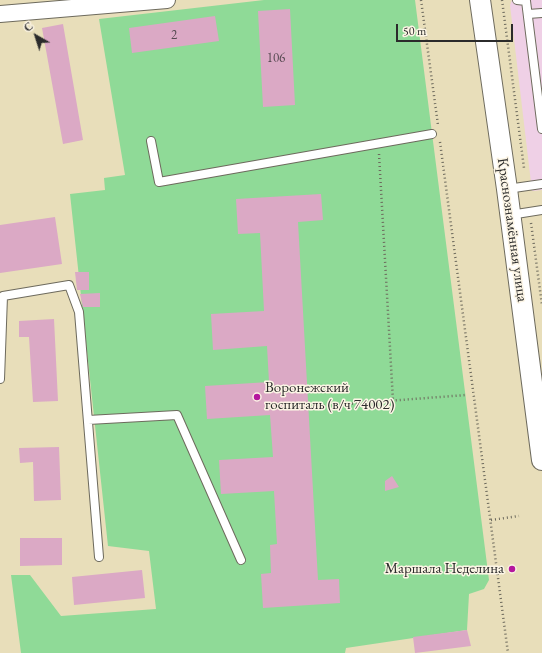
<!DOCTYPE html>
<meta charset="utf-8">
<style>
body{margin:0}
#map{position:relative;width:542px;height:653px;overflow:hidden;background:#e8deba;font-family:"EB Garamond",serif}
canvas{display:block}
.north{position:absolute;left:16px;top:16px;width:40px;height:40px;-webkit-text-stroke:3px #fcf5e5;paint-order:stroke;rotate:321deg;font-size:11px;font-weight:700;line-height:16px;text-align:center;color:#2b2b2b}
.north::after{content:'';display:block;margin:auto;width:14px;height:18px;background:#2b2b2b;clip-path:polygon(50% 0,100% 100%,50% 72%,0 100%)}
.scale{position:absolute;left:396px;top:24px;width:117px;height:18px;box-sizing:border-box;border:2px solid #2b2b2b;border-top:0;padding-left:5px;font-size:12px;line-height:14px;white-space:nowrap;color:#2b2b2b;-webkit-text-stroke:3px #fcf5e5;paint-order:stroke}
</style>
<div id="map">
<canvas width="542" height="653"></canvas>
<div class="north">С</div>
<div class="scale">50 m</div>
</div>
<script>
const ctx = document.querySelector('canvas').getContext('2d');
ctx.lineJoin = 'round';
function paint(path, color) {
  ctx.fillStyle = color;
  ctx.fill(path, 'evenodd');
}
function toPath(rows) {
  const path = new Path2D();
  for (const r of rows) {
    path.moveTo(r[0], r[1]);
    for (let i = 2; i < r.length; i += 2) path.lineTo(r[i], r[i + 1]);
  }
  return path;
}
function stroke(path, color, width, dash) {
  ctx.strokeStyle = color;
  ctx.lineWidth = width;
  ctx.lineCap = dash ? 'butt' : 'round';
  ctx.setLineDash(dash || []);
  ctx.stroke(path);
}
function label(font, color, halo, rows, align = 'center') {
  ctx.font = font + ' "EB Garamond",serif';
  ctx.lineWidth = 3;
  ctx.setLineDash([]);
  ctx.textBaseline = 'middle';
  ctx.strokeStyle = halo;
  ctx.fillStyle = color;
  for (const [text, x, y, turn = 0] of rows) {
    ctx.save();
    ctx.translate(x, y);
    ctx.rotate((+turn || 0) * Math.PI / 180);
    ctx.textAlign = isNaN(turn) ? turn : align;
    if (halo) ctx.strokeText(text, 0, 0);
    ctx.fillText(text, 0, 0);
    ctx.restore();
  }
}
const built = toPath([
 [512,0,542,0,542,190,532,191,510,5]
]);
const green = toPath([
 [264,0,415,0,489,580,484,589,469,594,467,630,346,648,345,653,21,653,11,575,30,575,61,616,156,609,149,551,108,546,70,194,105,190,104,178,125,175,99,19]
]);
const building = toPath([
 [290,9,295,105,263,107,258,11],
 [215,16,219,41,132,53,129,28],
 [63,24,83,140,63,144,42,28],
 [321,194,323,220,298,222,318,580,339,579,340,603,263,608,261,574,271,573,270,545,277,544,274,491,221,494,219,460,273,457,270,415,207,419,205,386,269,382,267,346,213,350,211,314,264,311,260,233,238,234,236,199],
 [55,217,62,264,0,273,0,225],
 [75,272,89,272,89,290,77,290],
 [100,293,100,307,83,307,80,294],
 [54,319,58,401,33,402,29,337,19,337,19,321],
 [59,447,61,500,34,501,33,462,20,463,19,448],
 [392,476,399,487,385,491,385,481],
 [20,538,62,538,62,565,20,566],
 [142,570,145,598,74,605,72,577],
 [467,630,471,646,415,653,413,637]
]);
const path = toPath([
 [421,0,438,125],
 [502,0,524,168],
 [440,142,508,653],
 [379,154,393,401],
 [531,223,542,305],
 [308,407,466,395],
 [491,520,519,516]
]);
const service = toPath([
 [517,0,526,1,542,129],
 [528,14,542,13],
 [151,141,159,182,432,134],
 [507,189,542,184],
 [510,215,542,210],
 [0,379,3,296,69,285,79,312,99,557],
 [88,420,177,415,241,560]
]);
const minor = toPath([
 [0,14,167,0]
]);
const tertiary = toPath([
 [480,0,507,189,542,460]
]);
const markers = [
 [257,397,4,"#b5179e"],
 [512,569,4,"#b5179e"]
];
const numberNames = [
 ["2",174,35],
 ["106",276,58]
];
const streetNames = [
 ["Краснознамённая улица",512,230,82]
];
const poiNames = [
 ["Воронежский",265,388],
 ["госпиталь (в/ч 74002)",265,405],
 ["Маршала Неделина",504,569,"right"]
];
paint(built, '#efd0e6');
paint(green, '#8fda97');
paint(building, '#dba9c5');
stroke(service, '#6d6a5d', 10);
stroke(minor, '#6d6a5d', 18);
stroke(tertiary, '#6d6a5d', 22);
stroke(path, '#6d6a5d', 2.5, [1, 3]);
stroke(service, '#fff', 8);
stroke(minor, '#fff', 16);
stroke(tertiary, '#fff', 20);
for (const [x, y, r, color] of markers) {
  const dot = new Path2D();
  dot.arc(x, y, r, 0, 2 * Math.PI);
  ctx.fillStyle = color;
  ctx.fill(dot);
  stroke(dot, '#fcf5e5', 1.5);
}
label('13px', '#574a52', null, numberNames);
label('15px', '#2b2b2b', '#fcf5e5', streetNames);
label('15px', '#2b2b2b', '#fcf5e5', poiNames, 'left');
</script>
